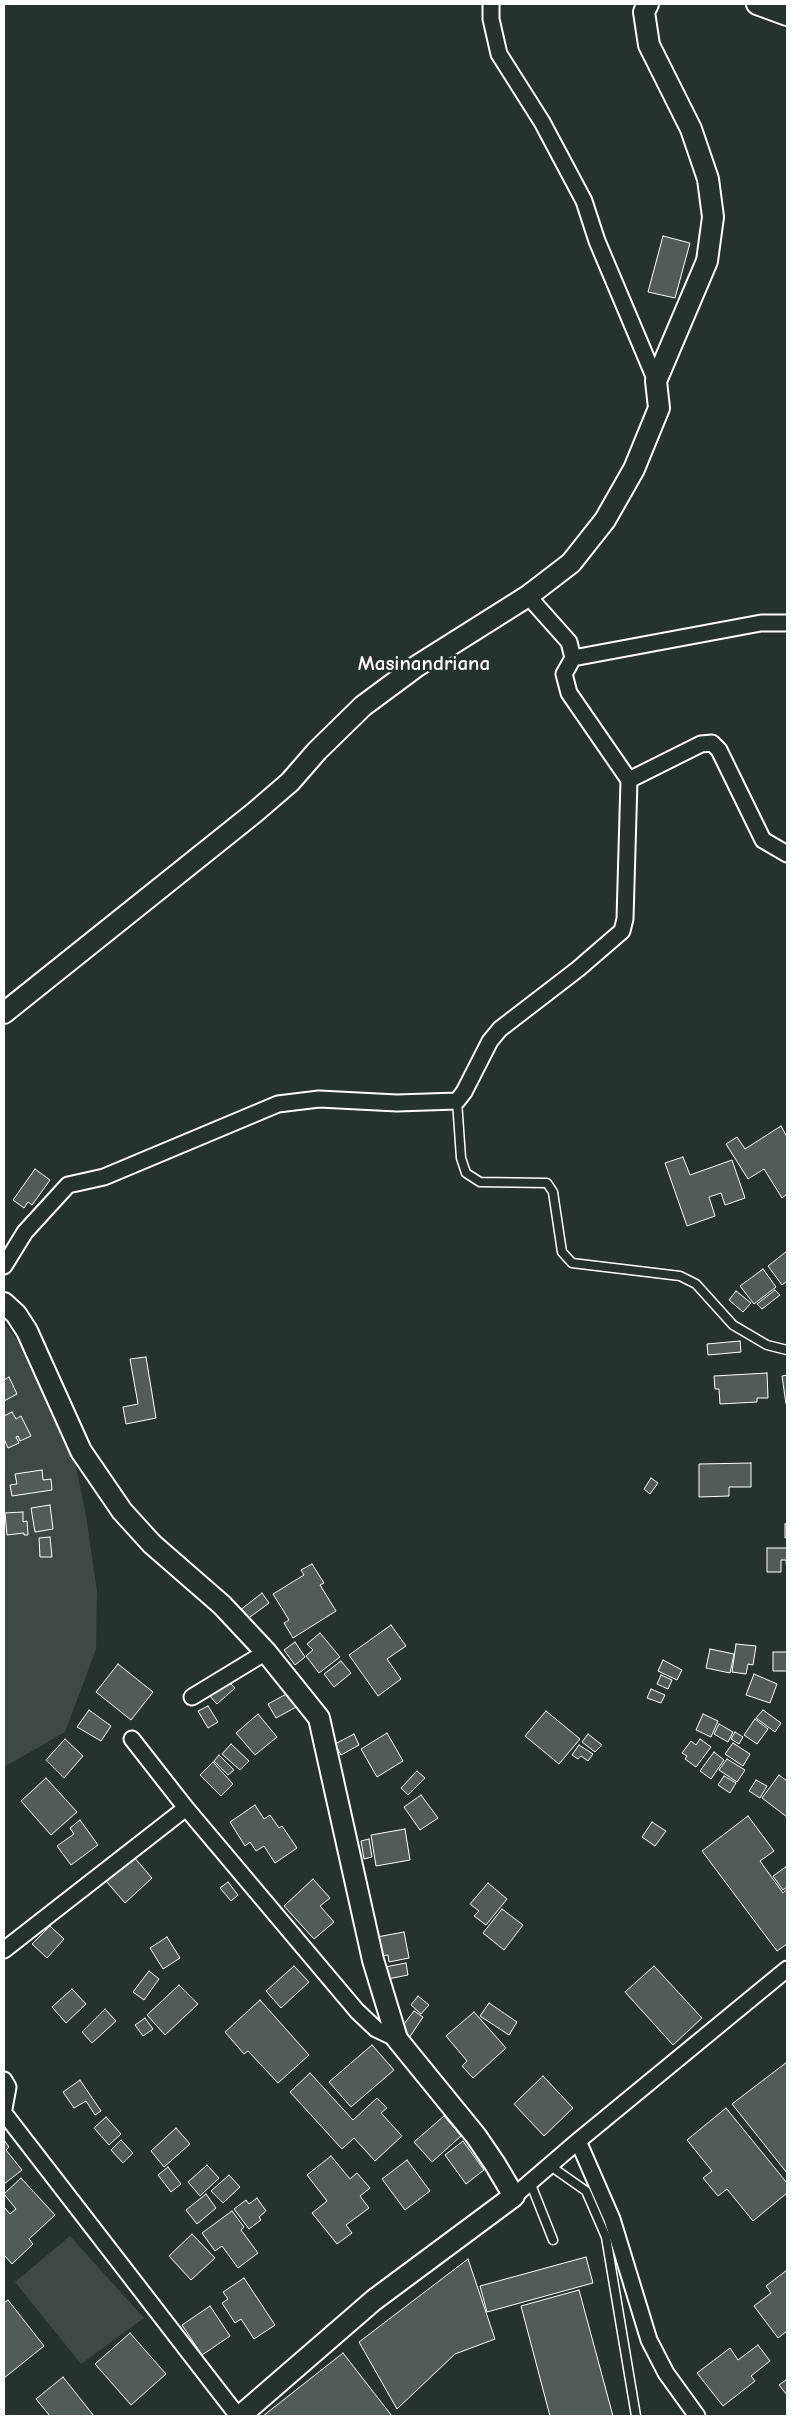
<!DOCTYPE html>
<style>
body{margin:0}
#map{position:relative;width:791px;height:2420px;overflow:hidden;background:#26332d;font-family:"Comic Neue",sans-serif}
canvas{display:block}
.frame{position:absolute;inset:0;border:5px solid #fff;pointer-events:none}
</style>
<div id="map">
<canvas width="791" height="2420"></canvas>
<div class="frame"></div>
</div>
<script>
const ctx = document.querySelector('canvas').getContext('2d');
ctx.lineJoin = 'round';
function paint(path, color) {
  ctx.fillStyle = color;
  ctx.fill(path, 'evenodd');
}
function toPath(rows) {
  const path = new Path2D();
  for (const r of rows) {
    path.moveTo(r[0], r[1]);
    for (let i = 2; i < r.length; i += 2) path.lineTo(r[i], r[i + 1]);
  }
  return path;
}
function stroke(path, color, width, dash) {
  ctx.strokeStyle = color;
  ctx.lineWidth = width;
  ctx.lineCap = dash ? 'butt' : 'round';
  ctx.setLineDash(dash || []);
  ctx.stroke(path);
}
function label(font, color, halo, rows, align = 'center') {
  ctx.font = font + ' "Comic Neue",sans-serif';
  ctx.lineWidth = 5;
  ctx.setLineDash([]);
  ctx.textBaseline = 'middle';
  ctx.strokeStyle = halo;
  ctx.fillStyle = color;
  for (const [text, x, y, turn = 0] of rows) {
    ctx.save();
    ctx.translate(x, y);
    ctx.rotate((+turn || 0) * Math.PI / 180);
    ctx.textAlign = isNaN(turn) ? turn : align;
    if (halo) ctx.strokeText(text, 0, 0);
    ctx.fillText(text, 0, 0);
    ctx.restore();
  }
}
const green = toPath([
 [4,1324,36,1361,71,1441,86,1516,97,1591,96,1649,65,1732,4,1767],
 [70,2236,144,2318,81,2364,15,2282]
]);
const building = toPath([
 [663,236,690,243,675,298,648,292,663,236],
 [781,1126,787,1137,787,1194,782,1198,764,1169,748,1179,726,1144,737,1137,745,1149,781,1126],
 [683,1157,690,1175,732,1160,745,1198,725,1205,721,1193,709,1197,715,1216,687,1226,665,1163,683,1157],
 [35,1169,50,1180,32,1205,28,1202,24,1208,13,1200,35,1169],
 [787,1251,787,1281,782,1285,768,1266,787,1251],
 [763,1269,776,1287,754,1304,740,1286,763,1269],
 [775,1290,780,1295,762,1309,757,1304,775,1290],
 [736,1291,751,1303,743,1312,729,1300,736,1291],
 [740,1341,741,1352,708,1355,707,1344,740,1341],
 [146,1357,156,1418,126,1424,123,1407,138,1404,130,1359,146,1357],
 [767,1373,768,1398,757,1398,757,1402,720,1404,719,1389,715,1389,714,1376,767,1373],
 [787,1375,787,1404,786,1404,782,1376,787,1375],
 [9,1377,17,1394,4,1401,4,1380,9,1377],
 [12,1412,16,1419,21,1416,31,1436,20,1441,18,1436,16,1437,19,1443,8,1448,4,1439,4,1416,12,1412],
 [751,1463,751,1487,729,1487,729,1496,699,1497,699,1464,751,1463],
 [42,1470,43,1480,51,1479,52,1490,12,1496,10,1485,17,1484,15,1474,42,1470],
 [651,1478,658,1483,650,1494,644,1489,651,1478],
 [50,1505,53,1529,35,1532,31,1508,50,1505],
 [23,1512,23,1522,27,1521,28,1535,24,1535,24,1533,7,1535,5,1513,23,1512],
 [785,1524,787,1524,787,1537,785,1538,785,1524],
 [50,1537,52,1557,40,1557,39,1538,50,1537],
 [767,1548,787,1548,787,1572,786,1560,781,1560,781,1572,767,1572,767,1548],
 [312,1564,324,1583,320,1585,336,1611,293,1638,284,1623,289,1620,273,1594,304,1575,301,1570,312,1564],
 [262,1593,269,1603,246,1620,239,1611,262,1593],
 [391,1625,406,1646,387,1659,401,1679,378,1696,349,1655,391,1625],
 [320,1633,340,1657,319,1673,306,1656,313,1650,307,1644,320,1633],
 [295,1642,305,1657,295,1665,284,1650,295,1642],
 [736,1644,756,1646,753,1665,748,1664,746,1674,732,1672,736,1644],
 [710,1649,734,1654,730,1673,706,1668,710,1649],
 [773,1652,787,1652,787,1671,773,1671,773,1652],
 [663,1660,682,1670,677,1680,658,1671,663,1660],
 [341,1661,351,1673,334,1687,324,1674,341,1661],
 [118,1664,153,1692,131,1720,96,1692,118,1664],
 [754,1674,777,1684,770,1703,746,1695,754,1674],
 [661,1675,672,1680,668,1689,657,1684,661,1675],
 [225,1678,235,1688,217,1704,208,1694,225,1678],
 [651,1689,665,1695,661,1703,647,1698,651,1689],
 [290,1692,298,1706,276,1718,268,1704,290,1692],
 [208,1706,218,1722,208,1728,198,1711,208,1706],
 [89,1710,111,1726,101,1741,77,1727,89,1710],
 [763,1710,781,1723,775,1732,756,1718,763,1710],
 [546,1711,580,1739,559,1764,525,1736,546,1711],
 [258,1714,277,1737,255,1755,236,1733,258,1714],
 [703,1714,718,1721,711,1737,696,1730,703,1714],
 [755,1719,768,1729,757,1744,744,1735,755,1719],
 [719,1724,733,1732,728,1742,714,1734,719,1724],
 [735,1732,743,1737,739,1744,731,1739,735,1732],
 [387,1733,403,1761,377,1777,361,1749,387,1733],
 [354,1734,359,1745,341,1755,335,1744,354,1734],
 [588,1734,602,1745,595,1752,582,1742,588,1734],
 [65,1739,83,1756,64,1778,46,1760,65,1739],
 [700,1739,711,1747,696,1767,685,1759,687,1756,682,1753,691,1741,696,1745,700,1739],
 [733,1743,750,1754,743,1766,725,1754,733,1743],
 [231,1744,249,1761,240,1770,222,1754,231,1744],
 [579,1745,593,1754,588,1761,581,1756,578,1759,572,1755,579,1745],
 [714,1752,724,1760,711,1779,700,1771,714,1752],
 [219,1755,234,1770,228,1775,214,1761,219,1755],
 [727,1759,745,1770,737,1782,719,1770,727,1759],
 [213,1762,233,1784,221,1796,200,1775,213,1762],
 [417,1771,425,1778,408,1795,401,1788,417,1771],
 [779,1775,787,1781,787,1817,762,1798,779,1775],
 [724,1776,736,1783,730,1793,718,1785,724,1776],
 [46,1778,77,1812,51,1835,21,1801,46,1778],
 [756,1780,767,1786,760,1798,749,1791,756,1780],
 [421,1795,438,1818,420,1830,404,1807,421,1795],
 [255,1805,264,1819,270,1815,279,1828,282,1826,297,1848,275,1863,264,1846,256,1851,250,1842,245,1846,230,1822,255,1805],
 [748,1816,774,1851,760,1861,783,1893,787,1889,787,1944,777,1951,702,1851,748,1816],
 [80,1820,98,1845,71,1865,57,1846,74,1834,70,1828,80,1820],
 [652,1822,666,1831,655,1846,642,1837,652,1822],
 [405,1829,410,1860,376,1866,371,1835,405,1829],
 [369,1839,372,1857,364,1859,361,1841,369,1839],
 [133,1856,152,1878,125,1903,106,1881,133,1856],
 [787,1866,787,1887,783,1890,773,1876,787,1866],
 [313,1879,330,1898,320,1906,334,1922,314,1939,284,1906,313,1879],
 [228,1882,238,1895,231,1901,220,1888,228,1882],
 [488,1883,507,1899,486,1925,474,1916,479,1911,470,1904,488,1883],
 [502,1909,523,1925,504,1950,483,1933,502,1909],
 [50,1926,64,1939,47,1958,32,1944,50,1926],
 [404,1932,409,1958,389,1962,388,1955,381,1956,377,1937,404,1932],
 [167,1937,180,1958,163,1969,150,1948,167,1937],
 [406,1963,408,1975,388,1979,385,1967,406,1963],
 [294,1966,309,1982,281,2008,266,1991,294,1966],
 [654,1966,702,2018,673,2045,625,1992,654,1966],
 [149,1971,159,1979,144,2000,133,1992,149,1971],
 [179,1985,198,2004,165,2035,147,2015,179,1985],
 [72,1989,86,2004,66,2023,52,2007,72,1989],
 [418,1996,429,2005,421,2014,411,2005,418,1996],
 [260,2000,309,2055,278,2083,248,2051,244,2054,225,2032,260,2000],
 [489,2003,517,2022,509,2035,480,2016,489,2003],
 [105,2009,116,2021,92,2043,82,2032,105,2009],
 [414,2011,423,2017,409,2038,404,2024,414,2011],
 [474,2012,506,2048,473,2078,462,2066,467,2061,446,2036,474,2012],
 [145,2018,153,2029,143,2036,135,2025,145,2018],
 [372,2045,394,2070,351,2107,329,2082,372,2045],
 [787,2062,787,2173,732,2104,787,2062],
 [310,2073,353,2120,377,2098,387,2108,381,2113,402,2136,375,2161,354,2138,342,2149,290,2092,310,2073],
 [543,2076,573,2108,544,2136,514,2104,543,2076],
 [80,2080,101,2111,95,2115,86,2101,74,2108,63,2092,80,2080],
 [726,2108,787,2183,787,2193,753,2221,727,2189,718,2196,703,2178,712,2171,687,2140,726,2108],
 [444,2116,461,2136,432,2162,414,2142,444,2116],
 [106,2117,121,2134,109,2145,94,2128,106,2117],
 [176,2128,190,2144,164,2167,151,2151,176,2128],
 [4,2140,9,2147,6,2150,22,2170,4,2184,4,2140],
 [121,2140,133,2153,123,2163,111,2150,121,2140],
 [463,2141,484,2170,466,2184,445,2155,463,2141],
 [331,2156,350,2179,357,2173,370,2188,360,2196,369,2208,346,2225,352,2233,337,2244,312,2213,327,2201,307,2175,331,2156],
 [407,2160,430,2191,405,2210,382,2179,407,2160],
 [207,2165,219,2178,200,2196,188,2182,207,2165],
 [168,2167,181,2184,171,2192,158,2175,168,2167],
 [229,2175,240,2187,223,2203,211,2191,229,2175],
 [21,2178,55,2215,29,2239,33,2244,12,2264,4,2255,4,2207,10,2214,16,2209,4,2194,21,2178],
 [206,2194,216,2208,197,2224,186,2210,206,2194],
 [257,2198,266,2211,259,2217,261,2220,249,2229,234,2209,246,2200,249,2204,257,2198],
 [232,2211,244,2227,241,2230,258,2253,238,2268,222,2246,215,2251,202,2233,232,2211],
 [192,2234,215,2258,191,2280,169,2256,192,2234],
 [586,2257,593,2283,487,2312,480,2286,586,2257],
 [468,2259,495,2339,455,2354,397,2409,359,2342,468,2259],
 [787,2270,787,2331,778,2338,754,2306,771,2293,766,2286,787,2270],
 [244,2278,275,2325,254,2339,241,2319,235,2323,222,2303,228,2299,223,2292,244,2278],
 [579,2290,613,2416,550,2416,521,2306,579,2290],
 [8,2300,44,2346,4,2378,4,2303,8,2300],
 [210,2306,230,2336,202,2355,182,2325,210,2306],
 [130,2333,166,2374,131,2405,95,2364,130,2333],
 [758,2345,770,2361,751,2376,755,2381,723,2406,697,2373,730,2348,738,2360,758,2345],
 [343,2353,392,2416,263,2416,343,2353],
 [63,2377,94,2416,50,2416,36,2399,63,2377],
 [787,2379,787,2395,779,2385,787,2379]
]);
const service = toPath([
 [457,1101,461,1158,466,1173,480,1182,547,1183,553,1192,562,1252,572,1263,680,1276,696,1284,733,1325,767,1345,787,1350],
 [549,2165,586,2191,606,2237,636,2416],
 [530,2182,553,2240]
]);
const minor = toPath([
 [491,4,491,19,499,54,542,122,584,201,597,241,656,381],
 [528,596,569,642,573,658,564,674,569,693,629,780,701,744,712,743,719,750,763,840,787,854],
 [573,658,761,623,787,623],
 [4,1266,25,1232,68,1185,104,1177,278,1104,319,1099,397,1103,457,1101,464,1092,490,1041,500,1029,578,969,622,931,625,919,629,780],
 [192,1697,266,1652],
 [132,1739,186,1808,357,2011,376,2029,397,2039],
 [4,1950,186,1808],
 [4,2080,8,2087,4,2109],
 [4,2113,238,2416],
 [578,2141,612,2219,649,2340,666,2373,697,2416],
 [514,2196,578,2141,787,1969]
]);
const tertiary = toPath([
 [757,4,787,15],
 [4,1013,254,813,290,782,317,751,363,706,417,666,528,596,571,563,605,520,634,469,659,408,656,381,707,261,713,217,708,179,691,129,649,45,644,12,648,4],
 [4,1303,16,1314,27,1331,81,1451,122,1511,152,1544,222,1605,266,1652,319,1718,373,1960,397,2039,476,2136,495,2164,514,2196,374,2300,240,2416]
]);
const districtNames = [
 ["Masinandriana",424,664]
];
paint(green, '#3e4944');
paint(building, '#515c57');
stroke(building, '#fff', 1);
stroke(service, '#fff', 11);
stroke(minor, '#fff', 19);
stroke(tertiary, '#fff', 24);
stroke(service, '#26332d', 8);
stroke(minor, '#26332d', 15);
stroke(tertiary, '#26332d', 20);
label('bold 21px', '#fff', '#26332d', districtNames);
</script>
